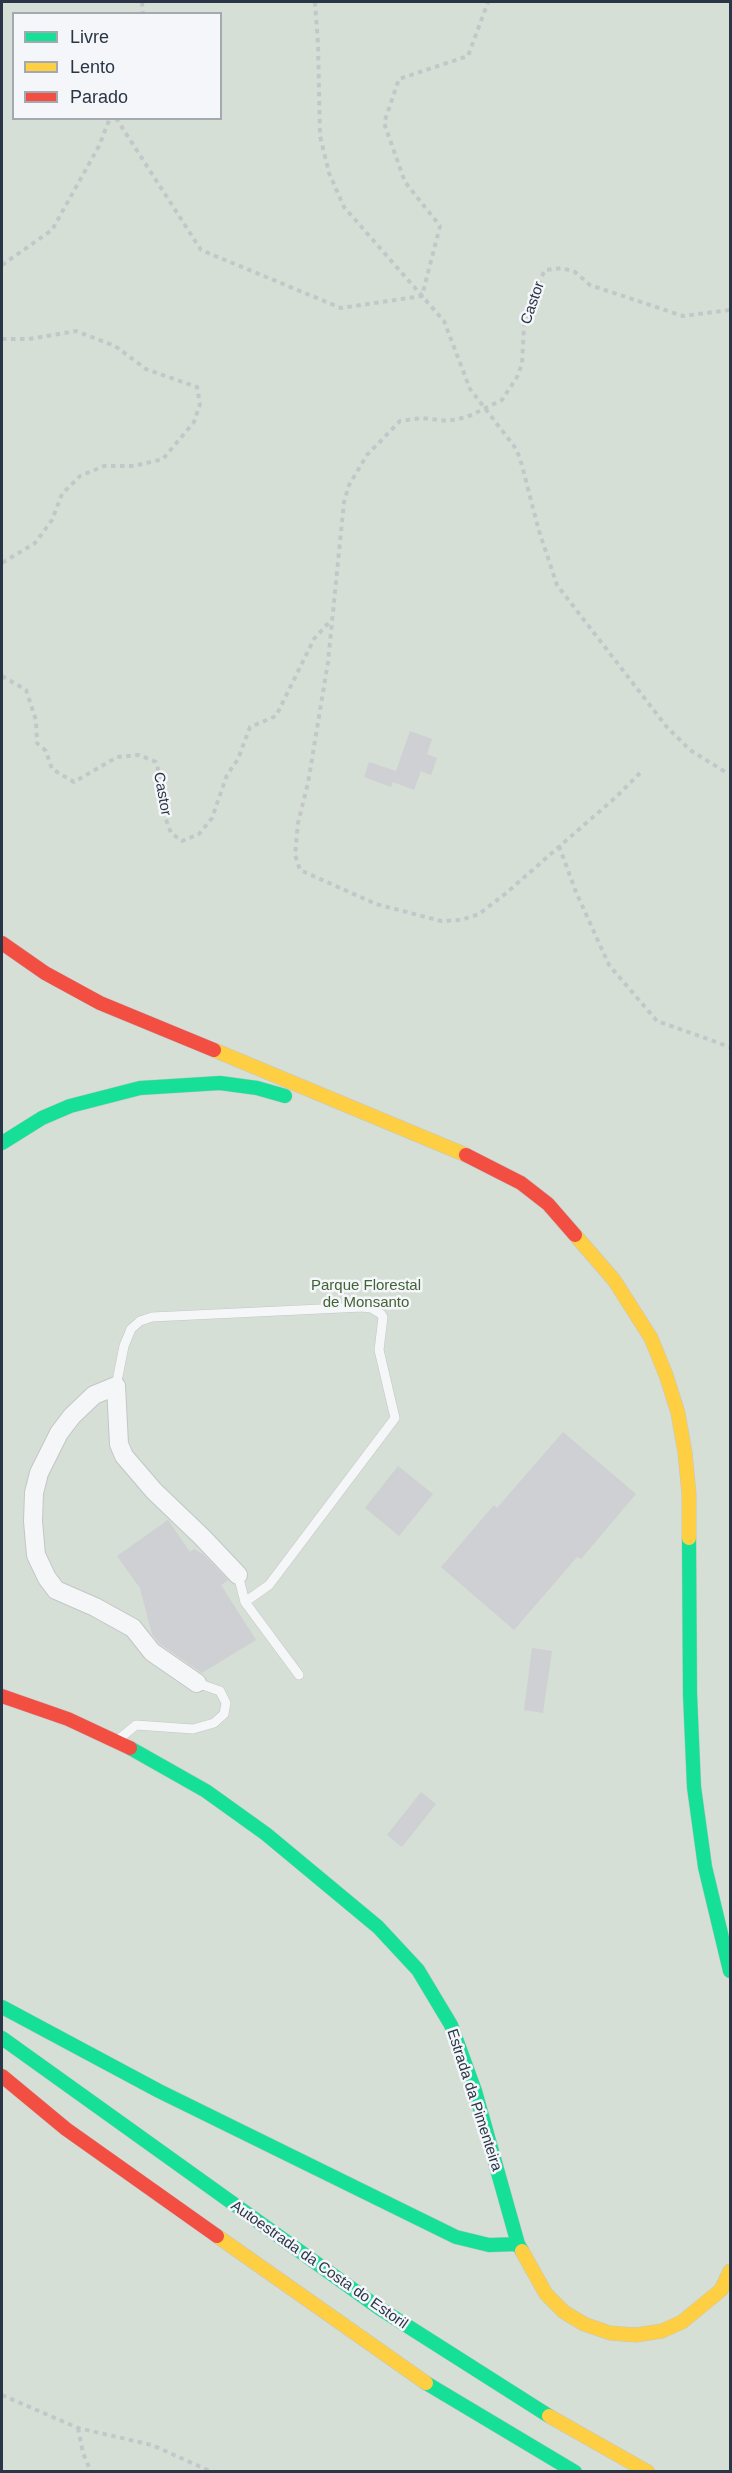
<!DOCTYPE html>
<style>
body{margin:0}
#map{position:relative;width:732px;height:2473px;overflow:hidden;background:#e5e8ea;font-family:Helvetica,sans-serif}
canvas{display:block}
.frame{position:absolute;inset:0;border:3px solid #2a3646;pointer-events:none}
.legend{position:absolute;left:12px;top:12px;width:210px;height:108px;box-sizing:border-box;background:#f4f6f9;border:2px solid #a3a9b1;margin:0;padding:8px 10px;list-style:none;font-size:18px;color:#2a3646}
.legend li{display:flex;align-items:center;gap:12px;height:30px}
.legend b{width:30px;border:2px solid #a3a9b1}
</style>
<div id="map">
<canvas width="732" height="2473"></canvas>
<div class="frame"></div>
<ul class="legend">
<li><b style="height:8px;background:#16e098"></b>Livre</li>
<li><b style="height:8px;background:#ffcf43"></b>Lento</li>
<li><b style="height:8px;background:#f24e42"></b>Parado</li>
</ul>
</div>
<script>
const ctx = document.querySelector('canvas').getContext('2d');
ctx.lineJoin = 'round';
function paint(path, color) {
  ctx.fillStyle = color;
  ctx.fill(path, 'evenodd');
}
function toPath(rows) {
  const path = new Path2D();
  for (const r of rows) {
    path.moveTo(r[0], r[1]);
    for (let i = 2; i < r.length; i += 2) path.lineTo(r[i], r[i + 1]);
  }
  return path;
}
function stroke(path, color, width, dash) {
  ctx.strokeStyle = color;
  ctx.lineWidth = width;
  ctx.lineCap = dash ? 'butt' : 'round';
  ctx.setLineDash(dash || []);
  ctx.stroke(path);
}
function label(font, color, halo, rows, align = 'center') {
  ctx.font = font + ' Helvetica,sans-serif';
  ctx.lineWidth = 5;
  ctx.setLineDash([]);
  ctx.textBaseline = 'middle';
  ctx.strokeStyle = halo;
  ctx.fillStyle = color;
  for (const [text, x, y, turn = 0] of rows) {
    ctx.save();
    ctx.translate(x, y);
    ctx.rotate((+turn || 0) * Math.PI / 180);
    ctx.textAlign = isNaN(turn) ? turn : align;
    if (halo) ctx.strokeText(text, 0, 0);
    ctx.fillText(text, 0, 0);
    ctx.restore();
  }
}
const green = toPath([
 [2,2,730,2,730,2471,2,2472],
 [14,14,220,14,220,118,14,118]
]);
const building = toPath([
 [410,731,432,739,427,754,437,758,431,775,421,771,414,790,393,782,391,787,364,777,369,762,396,771],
 [563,1432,636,1494,581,1559,577,1557,514,1630,441,1567,494,1505,497,1508],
 [398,1466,433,1494,399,1536,365,1508],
 [168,1520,190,1552,194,1549,203,1554,228,1580,221,1585,256,1640,202,1673,160,1644,152,1634,140,1588,117,1556],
 [532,1648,552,1651,543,1713,524,1710],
 [421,1792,436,1804,402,1847,387,1835]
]);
const path = toPath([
 [142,2,143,14],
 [315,2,318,44,320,136,329,173,344,207,444,321,470,389,514,446,520,458,539,531,557,585,666,726,690,750,727,773],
 [116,118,201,250,341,308,422,296,440,226,405,182,384,123,399,79,468,56,488,2],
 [2,265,52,230,99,146,110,118],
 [2,339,29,339,76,331,115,346,146,369,197,387,200,404,194,422,163,459,134,466,104,466,80,476,62,494,52,520,35,543,2,563],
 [2,676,26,690,36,720,37,743,46,751,52,769,74,782,117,757,139,755,156,762,162,784,165,817,171,833,182,841,199,834,212,818,227,775,238,759,250,727,276,716,314,639,332,619],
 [640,773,616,797,505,894,479,914,461,920,441,921,376,904,300,870,295,855,298,823,308,783,328,662,344,502,349,485,367,455,400,421,422,418,448,421,467,417,502,400,517,377,522,364,524,326,530,312,531,299,545,270,562,268,575,272,590,285,683,316,730,310],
 [559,846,576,892,609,965,657,1021,730,1047],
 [2,2395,78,2428,152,2445,212,2472],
 [78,2428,83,2453,91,2472]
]);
const lane = toPath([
 [116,1386,124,1346,131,1329,140,1321,152,1317,362,1307,371,1308,381,1314,383,1317,379,1350,395,1418,269,1585,245,1602],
 [238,1575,245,1602,299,1675],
 [119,1739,136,1725,193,1729,214,1723,224,1714,226,1703,220,1691,197,1683]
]);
const street = toPath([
 [197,1683,152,1652,133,1628,95,1607,56,1590,47,1578,36,1555,33,1521,34,1493,39,1473,59,1433,72,1416,94,1395,116,1386,119,1444,124,1456,154,1491,202,1537,238,1575]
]);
const fast = toPath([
 [2,1143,42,1118,70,1106,140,1088,220,1083,257,1088,285,1096],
 [689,1538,690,1694,694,1787,705,1867,730,1971],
 [130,1748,206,1791,266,1834,378,1927,418,1970,451,2025,475,2091,518,2244,522,2251],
 [2,2007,159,2091,456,2237,489,2245,518,2244],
 [2,2038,379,2308,549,2416],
 [426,2383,575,2472]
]);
const slow = toPath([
 [214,1050,466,1155],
 [575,1235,614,1280,651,1338,666,1375,678,1413,685,1453,689,1494,689,1538],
 [217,2236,426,2383],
 [522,2251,546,2294,564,2312,584,2324,610,2333,636,2335,662,2331,682,2322,721,2290,730,2271],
 [549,2416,648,2472]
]);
const jam = toPath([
 [2,943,45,973,100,1003,214,1050],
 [466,1155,521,1183,548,1204,575,1235],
 [2,1696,68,1719,130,1748],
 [2,2076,66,2129,217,2236]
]);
const streetNames = [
 ["Castor",533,303,-71],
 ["Castor",162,794,80],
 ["Estrada da Pimenteira",474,2100,72],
 ["Autoestrada da Costa do Estoril",319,2265,35]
];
const parkNames = [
 ["Parque Florestal",366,1286],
 ["de Monsanto",366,1303]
];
paint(green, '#d6dfd5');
paint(building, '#ced0d3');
stroke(lane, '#c3c6c8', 10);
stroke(street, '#c3c6c8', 20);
stroke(fast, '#c3c6c8', 15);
stroke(slow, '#c3c6c8', 15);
stroke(jam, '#c3c6c8', 15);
stroke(path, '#c4c7ca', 4, [4.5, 4.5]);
stroke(lane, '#f5f6f7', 9);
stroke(street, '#f5f6f7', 18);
stroke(fast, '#16e098', 14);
stroke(slow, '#ffcf43', 14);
stroke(jam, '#f24e42', 14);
label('15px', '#2a3646', '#f4f6f9', streetNames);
label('15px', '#426336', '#f4f6f9', parkNames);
</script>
